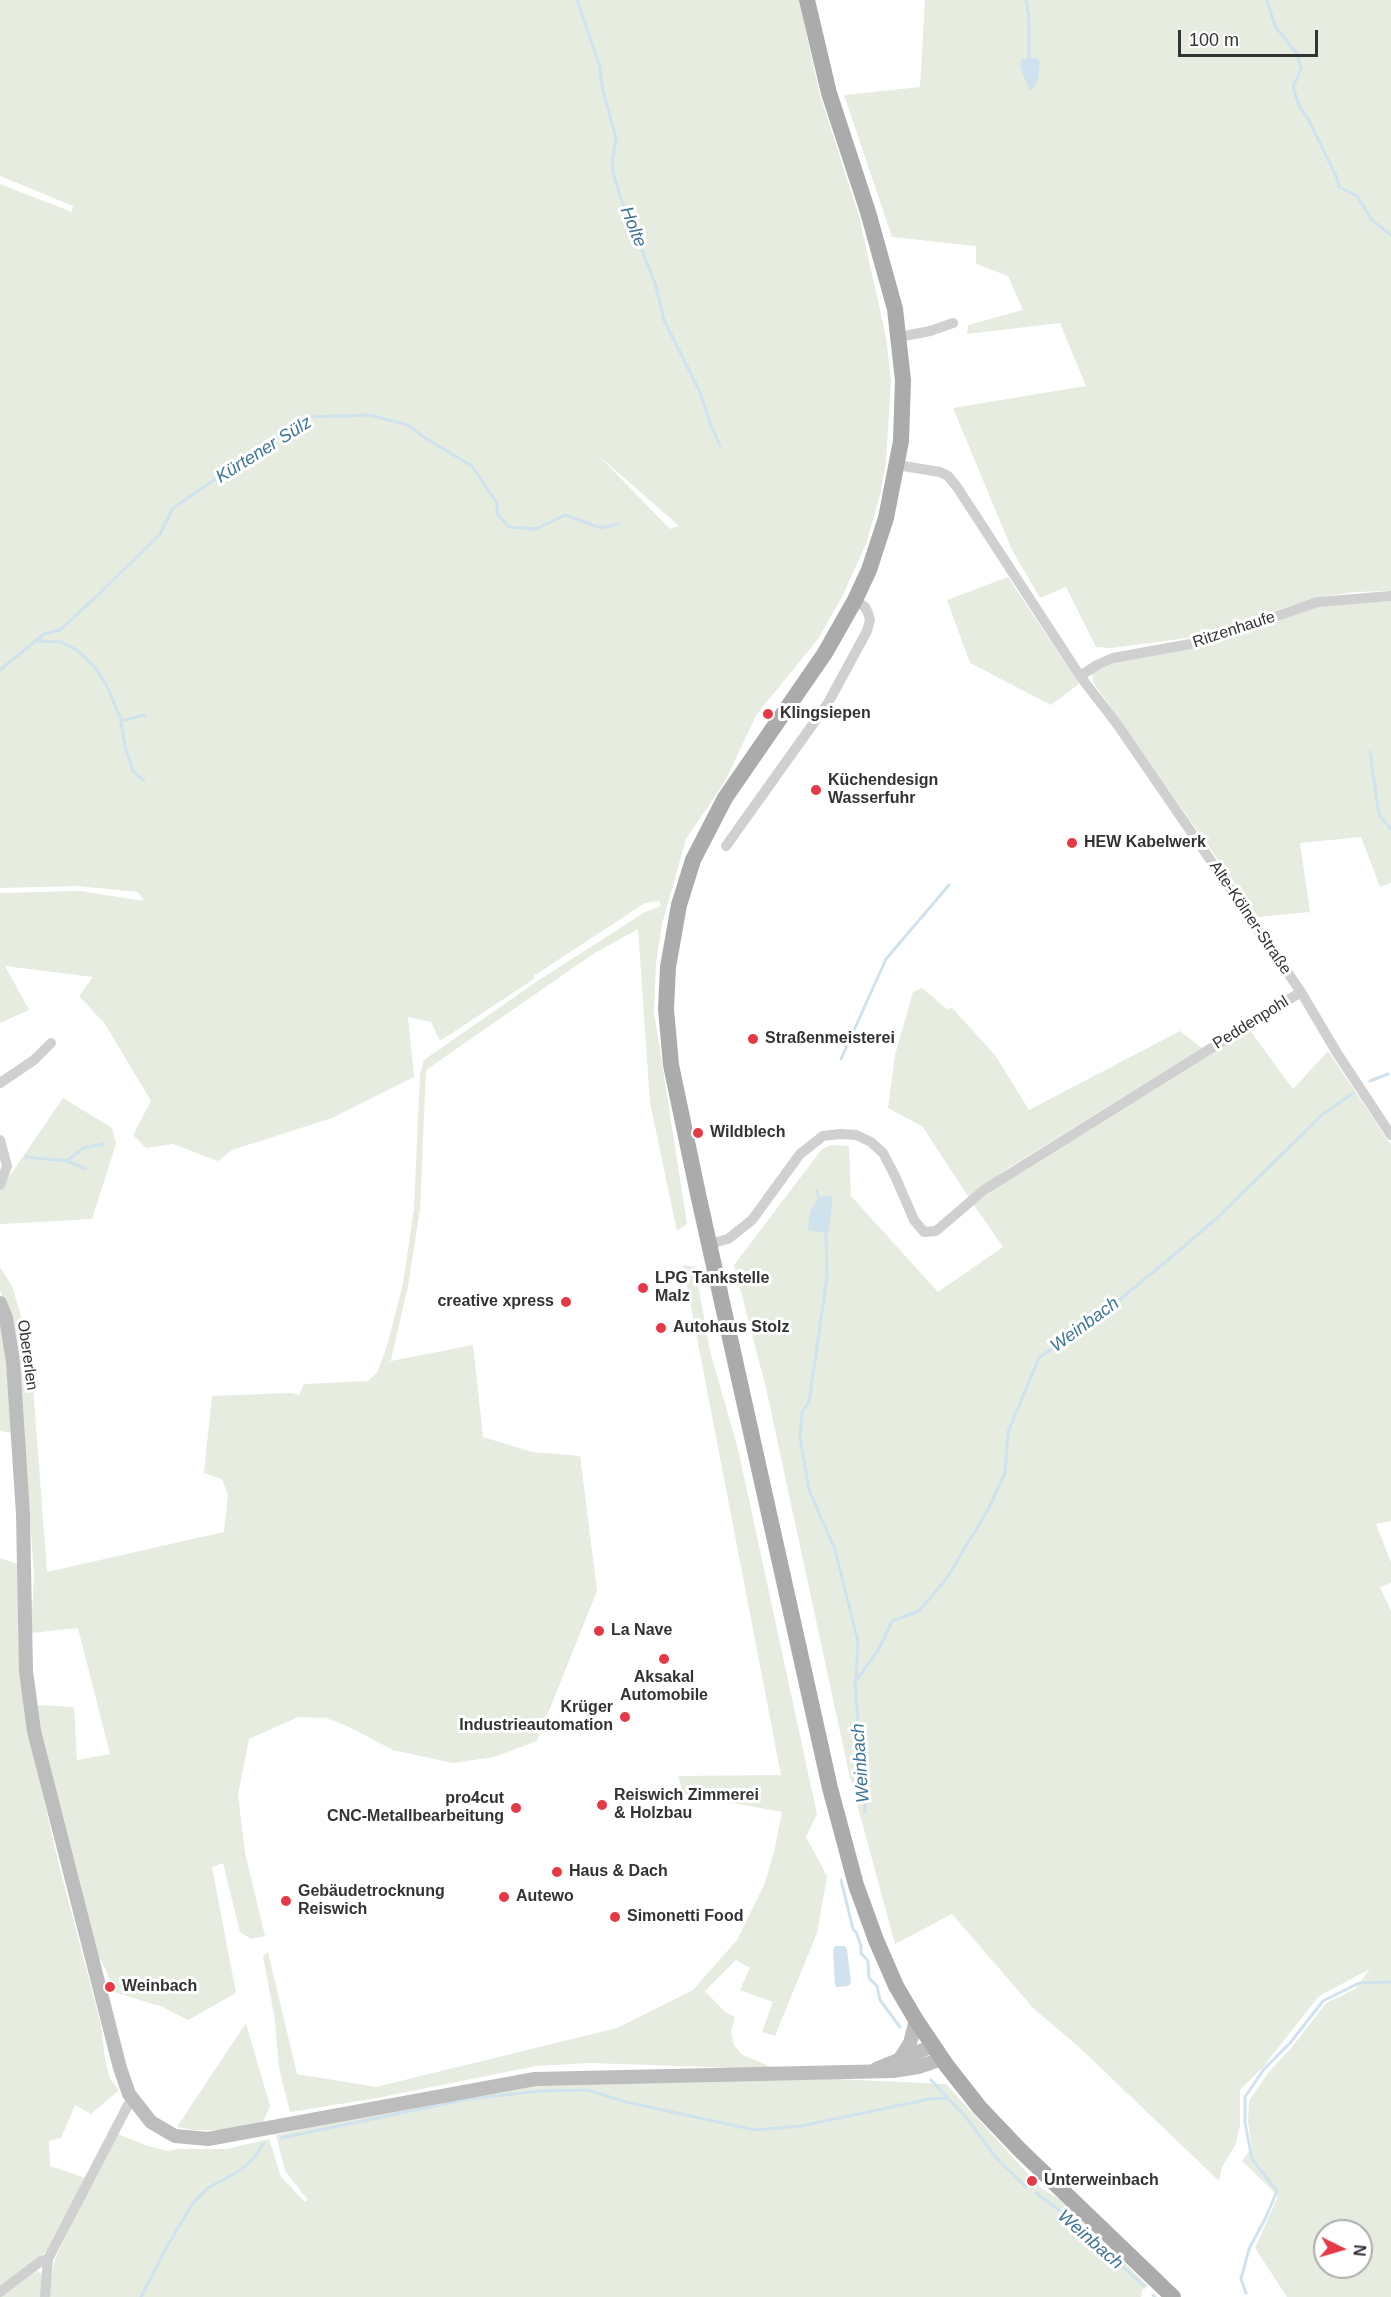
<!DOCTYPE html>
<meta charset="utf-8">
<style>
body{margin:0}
#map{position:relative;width:1391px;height:2297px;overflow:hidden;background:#fff;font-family:Arial,sans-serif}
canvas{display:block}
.north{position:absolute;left:1313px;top:2219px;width:60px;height:60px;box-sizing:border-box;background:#fff;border:2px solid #adadad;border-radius:50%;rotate:95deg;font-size:16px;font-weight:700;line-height:24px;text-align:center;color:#333}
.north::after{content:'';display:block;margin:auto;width:21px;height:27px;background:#e63946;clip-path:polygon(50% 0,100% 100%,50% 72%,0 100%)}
.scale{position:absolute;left:1178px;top:30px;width:140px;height:27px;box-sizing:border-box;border:3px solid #333;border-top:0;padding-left:8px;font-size:18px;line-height:21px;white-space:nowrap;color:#333;-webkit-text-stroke:4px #fff;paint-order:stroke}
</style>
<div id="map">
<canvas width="1391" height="2297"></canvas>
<div class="north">N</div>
<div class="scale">100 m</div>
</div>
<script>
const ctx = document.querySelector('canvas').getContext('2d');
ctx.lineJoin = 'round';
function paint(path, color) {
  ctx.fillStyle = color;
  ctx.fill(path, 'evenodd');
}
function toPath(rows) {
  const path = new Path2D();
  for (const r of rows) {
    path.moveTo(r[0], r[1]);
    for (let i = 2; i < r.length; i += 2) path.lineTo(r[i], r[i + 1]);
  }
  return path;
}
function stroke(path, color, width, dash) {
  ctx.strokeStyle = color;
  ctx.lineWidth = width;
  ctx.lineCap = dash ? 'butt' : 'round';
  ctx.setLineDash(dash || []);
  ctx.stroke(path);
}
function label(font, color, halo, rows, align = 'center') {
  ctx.font = font + ' Arial,sans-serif';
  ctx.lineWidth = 6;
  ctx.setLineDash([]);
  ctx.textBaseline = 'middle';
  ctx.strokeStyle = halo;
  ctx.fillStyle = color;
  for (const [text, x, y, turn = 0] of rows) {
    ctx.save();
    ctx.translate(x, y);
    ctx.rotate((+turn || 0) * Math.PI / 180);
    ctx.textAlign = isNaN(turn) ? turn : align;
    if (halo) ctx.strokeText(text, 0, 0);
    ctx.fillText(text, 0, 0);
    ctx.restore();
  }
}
const green = toPath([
 [0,0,799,0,820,95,859,216,886,337,891,381,886,462,880,495,866,544,842,597,818,639,757,714,724,783,686,839,662,924,656,964,654,1012,687,1224,677,1231,650,1103,638,929,593,954,426,1070,420,1209,408,1286,391,1360,387,1364,391,1361,473,1345,483,1437,532,1452,580,1456,597,1591,537,1741,494,1757,453,1763,393,1750,347,1726,326,1718,298,1717,249,1739,238,1795,245,1853,265,1936,251,1939,240,1932,223,1863,212,1867,236,1993,188,2020,163,2007,114,1992,106,1970,97,1954,44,1750,35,1705,74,1707,77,1760,110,1754,78,1628,31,1633,34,1575,19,1361,10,1316,0,1291,0,1267,12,1286,30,1347,47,1572,224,1532,228,1495,222,1479,204,1473,212,1396,291,1393,299,1395,304,1384,368,1381,377,1373,387,1346,403,1284,414,1209,420,1074,424,1060,536,982,645,912,661,906,659,901,645,903,535,975,534,973,534,979,440,1041,431,1022,408,1017,414,1077,332,1118,232,1150,218,1161,173,1144,146,1148,133,1135,151,1101,105,1024,79,996,93,977,5,966,29,1010,0,1023,0,893,80,891,144,901,138,892,78,886,0,888,0,184,72,212,73,206,0,176],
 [598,455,678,525,678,526,670,529],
 [925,0,1391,0,1391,591,1356,592,1317,597,1203,635,1199,620,1202,636,1111,648,1096,647,1066,587,1040,598,1012,550,953,408,1086,386,1060,323,967,334,968,325,1023,310,1008,276,976,264,976,246,892,237,844,95,920,87],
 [1008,577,1079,684,1051,705,970,663,947,600],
 [1391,601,1391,883,1380,887,1361,837,1300,843,1310,912,1258,917,1093,682,1092,673,1115,662,1207,643,1269,625,1318,606],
 [922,988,947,1009,952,1008,995,1055,1029,1110,1180,1031,1202,1048,1005,1170,969,1198,923,1127,888,1108,895,1055,913,992],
 [1248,1028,1293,1089,1328,1051,1391,1145,1391,1521,1376,1524,1391,1562,1391,1583,1380,1587,1391,1611,1391,2297,1287,2297,1255,2248,1278,2196,1242,2161,1252,2148,1248,2122,1249,2101,1268,2073,1292,2047,1326,2003,1355,1989,1370,1969,1319,1996,1263,2067,1240,2090,1240,2125,1236,2144,1222,2167,1219,2181,1081,2049,1034,2009,952,1914,895,1944,850,1778,766,1388,734,1265,822,1149,831,1145,849,1146,851,1196,938,1292,1003,1247,974,1205,994,1189],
 [1325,2231,1361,2231,1361,2267,1325,2267],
 [63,1098,112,1128,116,1144,92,1219,0,1224,0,1190],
 [683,1265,695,1267,710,1351,738,1449,817,1814,806,1837,827,1876,817,1933,775,2036,762,2032,773,2002,740,1990,750,1968,736,1960,705,1991,725,2012,735,2017,731,2032,734,2045,741,2054,769,2066,769,2069,589,2063,536,2066,377,2098,290,2112,279,2068,275,2020,263,1956,268,1952,297,2074,376,2087,617,2028,693,1990,737,1940,765,1883,775,1848,782,1812,683,1794,678,1776,781,1775],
 [0,1315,6,1363,12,1433,0,1431],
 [0,1558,17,1564,32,1747,58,1861,101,2025,105,2059,110,2079,119,2090,91,2114,75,2105,61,2138,49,2141,50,2166,88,2179,67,2220,45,2253,0,2286],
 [246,2023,270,2106,263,2122,223,2130,194,2130,177,2127],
 [834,2079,946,2084,1042,2189,1061,2200,1148,2286,1142,2290,1141,2297,48,2297,55,2259,90,2183,118,2134,145,2145,167,2151,179,2149,226,2149,269,2139,281,2177,305,2202,308,2200,285,2171,276,2135,408,2106,536,2082],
 [37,2271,43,2274,42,2297,0,2297]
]);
const water = toPath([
 [1036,58,1040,62,1038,80,1034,88,1030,91,1020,67,1021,59],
 [826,1195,833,1197,829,1230,826,1233,808,1230,810,1211,819,1198],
 [835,1946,845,1946,847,1949,851,1983,848,1986,836,1987,835,1984,833,1951]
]);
const stream = toPath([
 [577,0,599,64,603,91,616,138,612,163,614,176,621,199,655,283,664,320,699,390,710,423,720,446],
 [1026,0,1029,18,1029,58],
 [1267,0,1275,26,1297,54,1301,69,1293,87,1298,103,1309,121,1337,178,1339,187,1357,196,1372,220,1391,235],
 [37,641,61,642,78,651,94,666,106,684,120,717,125,746,133,771,144,781],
 [0,670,44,634,60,630,98,595,160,534,173,508,269,443,311,417,370,415,408,425,422,436,472,466,497,503,497,514,509,527,536,529,565,515,601,528,619,524],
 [121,721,145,715],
 [1370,752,1379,815,1391,829],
 [841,1059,886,959,949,885],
 [1370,1081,1388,1074],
 [26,1157,67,1161,86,1169],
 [67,1161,83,1148,103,1144],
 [817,1191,819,1201],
 [826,1231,827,1277,809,1402,802,1412,800,1438,809,1490,835,1550,858,1642,856,1679],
 [865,1812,855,1682,879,1649,892,1621,919,1611,946,1579,988,1510,1005,1473,1008,1432,1039,1358,1112,1306,1175,1254,1218,1217,1323,1114,1353,1093],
 [841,1880,853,1929,856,1932,861,1946,861,1953,868,1961,869,1978,877,1986,880,2000,900,2027],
 [931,2080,965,2116,997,2159,1026,2187],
 [281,2138,468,2099,539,2091,588,2090,626,2102,755,2130,801,2126,930,2099,947,2098],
 [1036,2193,1072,2220,1144,2286],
 [1246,2293,1241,2279,1249,2249,1266,2217,1277,2191,1252,2159,1245,2123,1245,2097,1264,2069,1290,2043,1323,2001,1359,1983,1391,1982],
 [1153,2295,1155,2297],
 [141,2297,165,2250,192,2204,208,2188,241,2170,254,2158,264,2143]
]);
const street = toPath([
 [899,337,930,331,953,323],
 [897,465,940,472,948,476,957,487,1080,676,1117,724,1301,992,1337,1053,1391,1135],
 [1080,676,1097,665,1113,658,1207,641,1317,602,1391,596],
 [726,846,828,703,867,631,870,620,868,613,865,607,855,600],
 [0,1083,34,1060,51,1043],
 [0,1140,7,1166,0,1185],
 [709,1244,728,1239,752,1220,800,1154,823,1136,840,1134,856,1135,871,1142,883,1153,895,1176,914,1220,924,1232,936,1231,984,1190,1301,992],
 [0,2292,41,2261,48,2259,128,2105,134,2102],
 [45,2297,48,2259]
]);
const secondary = toPath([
 [0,1303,6,1318,13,1362,23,1514,26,1671,34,1731,120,2068,129,2094,151,2122,175,2136,208,2139,535,2079,893,2071,918,2067,942,2059],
 [899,2060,910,2043,916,2020],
 [876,2069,933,2046]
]);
const primary = toPath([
 [807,0,829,93,868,212,895,309,903,380,901,441,886,518,869,570,855,600,825,653,725,798,693,860,679,905,668,967,666,1009,671,1065,698,1194,830,1788,856,1885,876,1940,896,1986,916,2020,947,2066,980,2108,1020,2150,1173,2297]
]);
const markers = [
 [768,714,6,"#e63946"],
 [816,790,6,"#e63946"],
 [1072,843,6,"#e63946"],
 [753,1039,6,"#e63946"],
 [698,1133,6,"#e63946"],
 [643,1288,6,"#e63946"],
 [566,1302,6,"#e63946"],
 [661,1328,6,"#e63946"],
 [599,1631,6,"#e63946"],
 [664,1659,6,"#e63946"],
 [625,1717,6,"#e63946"],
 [602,1805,6,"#e63946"],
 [516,1808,6,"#e63946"],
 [557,1872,6,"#e63946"],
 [504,1897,6,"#e63946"],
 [286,1901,6,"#e63946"],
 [615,1917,6,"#e63946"],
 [110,1987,6,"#e63946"],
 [1032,2181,6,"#e63946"]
];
const streetNames = [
 ["Ritzenhaufe",1234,630,-18],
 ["Alte-Kölner-Straße",1250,918,56],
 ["Peddenpohl",1251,1023,-32],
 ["Obererlen",27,1355,82]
];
const poiNames = [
 ["Klingsiepen",780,714],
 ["Küchendesign",828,781],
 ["Wasserfuhr",828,799],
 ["HEW Kabelwerk",1084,843],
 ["Straßenmeisterei",765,1039],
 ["Wildblech",710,1133],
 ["LPG Tankstelle",655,1279],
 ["Malz",655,1297],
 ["creative xpress",554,1302,"right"],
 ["Autohaus Stolz",673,1328],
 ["La Nave",611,1631],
 ["Aksakal",664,1678,"center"],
 ["Automobile",664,1696,"center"],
 ["Krüger",613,1708,"right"],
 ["Industrieautomation",613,1726,"right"],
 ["Reiswich Zimmerei",614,1796],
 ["& Holzbau",614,1814],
 ["pro4cut",504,1799,"right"],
 ["CNC-Metallbearbeitung",504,1817,"right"],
 ["Haus & Dach",569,1872],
 ["Gebäudetrocknung",298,1892],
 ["Reiswich",298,1910],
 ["Autewo",516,1897],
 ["Simonetti Food",627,1917],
 ["Weinbach",122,1987],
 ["Unterweinbach",1044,2181]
];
const waterNames = [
 ["Holte",633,227,68],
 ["Kürtener Sülz",264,450,-32],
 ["Weinbach",1085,1325,-36],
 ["Weinbach",861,1763,-94],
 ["Weinbach",1090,2240,41]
];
paint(green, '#e6ecdf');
paint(water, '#cfe2ee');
stroke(stream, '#cfe2ee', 3);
stroke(street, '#d0d0d0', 10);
stroke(secondary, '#bdbdbd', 14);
stroke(primary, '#ababab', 16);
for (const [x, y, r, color] of markers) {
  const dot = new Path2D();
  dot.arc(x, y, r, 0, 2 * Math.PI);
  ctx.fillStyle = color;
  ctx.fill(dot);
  stroke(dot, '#fff', 2);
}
label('16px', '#333', '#fff', streetNames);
label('bold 16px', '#333', '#fff', poiNames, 'left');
label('italic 18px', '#3f7597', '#fff', waterNames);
</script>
